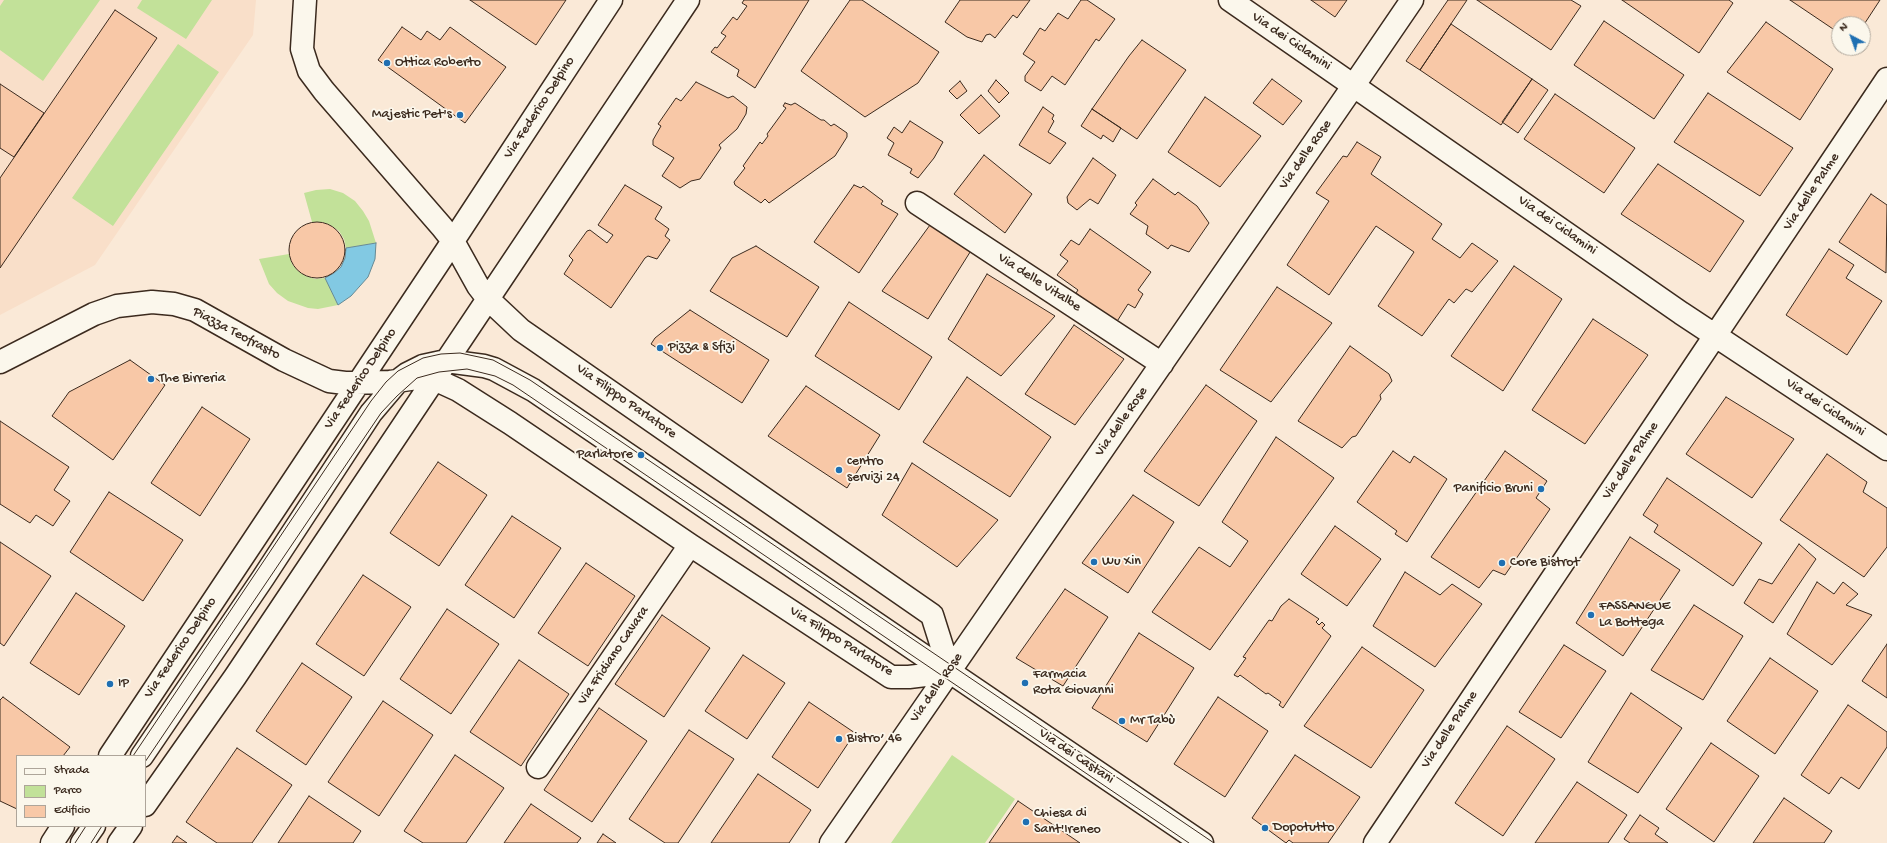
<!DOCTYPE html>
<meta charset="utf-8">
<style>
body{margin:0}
#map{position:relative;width:1887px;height:843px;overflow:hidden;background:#fae9d7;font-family:"Gochi Hand",sans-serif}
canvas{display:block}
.legend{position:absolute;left:16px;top:755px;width:130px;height:72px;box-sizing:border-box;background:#fbf7ec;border:1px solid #aea59a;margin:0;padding:5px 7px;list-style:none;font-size:12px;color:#3b2a1e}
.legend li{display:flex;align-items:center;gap:8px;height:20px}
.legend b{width:20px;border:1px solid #aea59a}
.north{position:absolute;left:1831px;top:16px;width:40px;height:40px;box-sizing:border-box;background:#fbf7ec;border:1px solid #aea59a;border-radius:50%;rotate:319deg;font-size:11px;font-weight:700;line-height:16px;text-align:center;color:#3b2a1e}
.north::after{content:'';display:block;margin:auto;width:14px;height:18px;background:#1f6fb2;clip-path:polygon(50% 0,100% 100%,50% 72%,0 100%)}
</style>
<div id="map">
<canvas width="1887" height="843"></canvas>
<ul class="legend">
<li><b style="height:5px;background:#fbf7ec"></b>Strada</li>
<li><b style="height:11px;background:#c2e199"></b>Parco</li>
<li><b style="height:11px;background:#f8c8a7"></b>Edificio</li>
</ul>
<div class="north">N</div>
</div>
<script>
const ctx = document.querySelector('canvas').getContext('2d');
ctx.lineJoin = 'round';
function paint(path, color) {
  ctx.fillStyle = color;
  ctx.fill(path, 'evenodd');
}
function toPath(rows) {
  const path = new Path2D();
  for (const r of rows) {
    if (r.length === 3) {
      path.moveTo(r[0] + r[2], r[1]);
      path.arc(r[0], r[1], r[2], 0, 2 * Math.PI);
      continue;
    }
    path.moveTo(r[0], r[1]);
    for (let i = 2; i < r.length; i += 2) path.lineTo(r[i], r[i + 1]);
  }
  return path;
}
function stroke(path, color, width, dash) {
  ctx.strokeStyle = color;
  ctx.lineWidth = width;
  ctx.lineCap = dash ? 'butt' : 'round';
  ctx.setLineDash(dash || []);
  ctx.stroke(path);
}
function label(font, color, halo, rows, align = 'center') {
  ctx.font = font + ' "Gochi Hand",sans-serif';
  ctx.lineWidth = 3.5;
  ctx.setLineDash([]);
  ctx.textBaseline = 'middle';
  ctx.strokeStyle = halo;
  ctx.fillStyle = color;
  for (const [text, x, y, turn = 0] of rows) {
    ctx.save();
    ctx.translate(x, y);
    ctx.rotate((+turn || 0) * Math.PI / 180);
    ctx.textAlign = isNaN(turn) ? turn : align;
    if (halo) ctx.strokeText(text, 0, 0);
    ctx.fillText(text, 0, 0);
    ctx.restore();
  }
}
const built = toPath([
 [0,0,256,0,253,35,95,265,0,315]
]);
const green = toPath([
 [4,0,100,0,43,81,0,50,0,6],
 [142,0,212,0,186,39,137,8],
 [178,44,219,72,113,226,72,198],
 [330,189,343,193,355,201,363,211,369,221,376,243,346,248,344,239,339,231,330,225,322,222,312,222,304,193,316,190],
 [289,254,292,264,298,271,306,276,315,279,325,278,338,305,318,309,308,308,288,301,277,293,269,284,259,259],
 [952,755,1015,799,985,843,891,843]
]);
const water = toPath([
 [376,243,375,259,368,277,351,296,338,305,325,278,334,273,341,267,345,258,346,248,376,243]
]);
const building = toPath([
 [470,0,566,0,536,45,470,0],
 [744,0,809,0,755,88,737,76,739,70,711,52,715,47,717,48,726,36,721,33,733,17,737,20,747,6,742,3,744,0],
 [850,0,862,0,939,52,918,83,865,117,801,71,850,0],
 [960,0,1030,0,1017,18,1013,15,995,38,990,34,986,35,982,42,967,37,945,22,960,0],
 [1081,0,1087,0,1115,19,1099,41,1096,39,1065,85,1052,76,1041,91,1025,81,1025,76,1035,62,1023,54,1040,28,1045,31,1058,13,1068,19,1081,0],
 [1311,0,1347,0,1335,17,1311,0],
 [1448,0,1467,0,1420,70,1406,61,1448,0],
 [1477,0,1571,0,1581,6,1551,50,1477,0],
 [1622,0,1729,0,1733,3,1699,53,1622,0],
 [1790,0,1880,0,1863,26,1863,24,1839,24,1839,33,1790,0],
 [115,10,157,38,0,268,0,178,115,10],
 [1604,21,1684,75,1654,119,1574,65,1604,21],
 [1766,22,1833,69,1800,120,1727,72,1766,22],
 [1451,24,1532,79,1501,125,1420,70,1451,24],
 [402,27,421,40,427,31,440,40,450,27,506,67,465,123,378,60,402,27],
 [1142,40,1186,70,1137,139,1092,109,1129,56,1142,40],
 [1272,79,1302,101,1283,125,1253,103,1272,79],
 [1532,79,1548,90,1518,133,1502,122,1532,79],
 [996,80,1009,93,999,103,988,91,996,80],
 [960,81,967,91,957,99,949,91,960,81],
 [696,82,728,98,733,96,747,107,746,114,737,129,719,145,721,148,700,179,691,181,680,188,662,176,674,158,653,145,653,140,661,126,658,124,676,98,681,101,696,82],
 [0,84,44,113,14,157,0,148,0,84],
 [1708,93,1793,148,1760,196,1674,142,1708,93],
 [1555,94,1635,148,1604,193,1524,139,1555,94],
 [981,95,1000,116,979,134,960,115,981,95],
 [1205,97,1261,136,1220,187,1168,152,1205,97],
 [785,103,791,105,795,103,821,120,824,120,831,126,834,124,847,133,847,137,835,156,769,203,765,199,761,203,735,185,734,182,745,168,743,166,760,142,762,144,768,136,767,134,786,108,783,106,785,103],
 [1043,107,1054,115,1052,119,1054,121,1048,132,1066,143,1050,164,1019,145,1043,107],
 [1092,109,1121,128,1113,142,1103,135,1101,139,1081,126,1092,109],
 [910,121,943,142,934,158,918,178,910,173,912,169,888,155,894,143,887,138,894,127,902,133,910,121],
 [1357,142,1381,157,1371,174,1442,224,1432,239,1460,258,1472,243,1498,261,1472,292,1466,289,1454,303,1449,299,1422,336,1378,306,1414,252,1376,226,1329,295,1287,265,1329,201,1316,193,1343,156,1347,157,1357,142],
 [984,155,1032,194,1005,233,954,194,984,155],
 [1093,158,1116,175,1098,204,1090,199,1077,210,1068,203,1067,197,1093,158],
 [1658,164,1744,221,1710,272,1621,214,1658,164],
 [1153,179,1175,195,1178,192,1197,206,1209,223,1189,252,1171,245,1168,249,1146,234,1148,226,1130,214,1137,205,1135,203,1153,179],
 [625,185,662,207,655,219,669,229,665,236,670,240,657,259,648,256,645,258,611,308,564,274,573,260,569,256,587,231,590,230,607,243,613,235,598,225,625,185],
 [854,185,861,188,863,186,883,201,881,204,898,214,859,273,814,242,854,185],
 [1871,194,1887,205,1886,273,1839,242,1871,194],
 [317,250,28],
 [930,225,972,249,928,319,882,291,930,225],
 [1090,229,1151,272,1138,290,1143,294,1135,308,1128,304,1116,323,1076,293,1078,290,1057,275,1068,261,1060,255,1071,240,1079,245,1090,229],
 [756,246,819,287,787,337,710,291,732,258,756,246],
 [1829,249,1854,265,1846,278,1882,301,1847,355,1786,315,1829,249],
 [1514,266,1562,299,1503,391,1451,356,1514,266],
 [987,274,1055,316,1001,376,948,339,987,274],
 [1277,287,1332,323,1271,402,1220,370,1277,287],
 [849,302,932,357,899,410,815,356,849,302],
 [690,310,769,360,742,403,651,344,655,338,690,310],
 [1593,319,1648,355,1585,444,1532,410,1593,319],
 [1074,325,1124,359,1075,425,1025,394,1074,325],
 [1350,346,1389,374,1392,381,1380,395,1381,399,1356,436,1352,437,1342,448,1298,421,1350,346],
 [130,360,165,385,113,460,52,416,69,392,130,360],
 [967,377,1051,437,1010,497,923,442,967,377],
 [1206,385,1257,421,1199,506,1144,471,1206,385],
 [806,386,880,435,847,488,768,436,806,386],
 [1726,397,1794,439,1752,498,1686,454,1726,397],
 [202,407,250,439,200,516,151,483,202,407],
 [0,421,69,467,54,490,70,501,53,526,36,515,30,523,0,504,0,421],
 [1276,437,1334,478,1210,650,1152,612,1199,547,1230,567,1248,541,1222,522,1276,437],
 [1393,451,1410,463,1414,456,1447,479,1407,542,1395,534,1397,531,1357,502,1393,451],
 [1505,451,1547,481,1536,498,1550,509,1505,575,1493,570,1479,588,1431,557,1505,451],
 [1827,454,1867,482,1863,492,1887,508,1887,547,1864,577,1780,520,1827,454],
 [438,462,487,495,439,566,390,533,438,462],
 [912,463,998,520,957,567,882,515,912,463],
 [1667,478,1762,543,1733,586,1654,532,1658,525,1643,515,1667,478],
 [109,492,183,540,143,601,70,552,109,492],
 [1133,495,1174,522,1128,593,1082,563,1133,495],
 [512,516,561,548,514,618,465,585,512,516],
 [1335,526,1381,559,1347,606,1301,574,1335,526],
 [1630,537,1680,570,1623,656,1576,623,1630,537],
 [0,542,51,576,4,646,0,643,0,542],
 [1799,544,1816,559,1773,623,1744,603,1759,579,1772,584,1799,544],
 [586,563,635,596,588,666,538,633,586,563],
 [1405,572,1440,595,1452,584,1482,604,1435,667,1373,626,1405,572],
 [363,575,411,607,364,676,316,644,363,575],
 [1817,582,1834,594,1843,582,1858,594,1846,605,1872,615,1832,665,1787,634,1817,582],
 [1065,589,1108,617,1063,686,1016,658,1065,589],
 [76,593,125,626,79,695,30,663,76,593],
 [1289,599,1319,619,1316,622,1319,625,1322,622,1325,625,1322,628,1331,636,1283,708,1279,705,1281,702,1268,693,1266,694,1240,675,1238,677,1234,675,1246,658,1243,657,1269,620,1272,621,1281,606,1289,599],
 [1694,605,1743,636,1703,700,1651,670,1694,605],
 [447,609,499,644,451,714,400,679,447,609],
 [662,615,710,648,664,717,615,684,662,615],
 [1139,633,1194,668,1147,742,1092,708,1139,633],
 [1887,644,1887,698,1862,681,1887,644],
 [1564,645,1606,671,1561,738,1519,712,1564,645],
 [1362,647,1424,690,1371,768,1304,726,1362,647],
 [743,655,785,683,747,739,705,711,743,655],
 [1770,658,1818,691,1775,754,1727,721,1770,658],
 [519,660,569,694,521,766,470,732,519,660],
 [302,663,352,697,306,765,256,731,302,663],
 [1631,693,1682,728,1638,793,1588,762,1631,693],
 [3,697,70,747,63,756,17,756,17,809,0,801,0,700,3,697],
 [1218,697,1268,731,1225,797,1174,764,1218,697],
 [383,701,433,735,379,816,328,782,383,701],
 [809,702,855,733,818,788,772,757,809,702],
 [1848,705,1887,732,1887,747,1859,789,1841,777,1829,794,1801,775,1848,705],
 [599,708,647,741,592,822,544,790,599,708],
 [1507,726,1555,759,1503,836,1455,803,1507,726],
 [689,730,734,759,678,843,665,843,629,819,689,730],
 [1711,743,1759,776,1714,842,1666,809,1711,743],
 [237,748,292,785,252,843,217,843,186,822,237,748],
 [455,755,504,788,466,843,423,843,404,831,455,755],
 [1295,755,1360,797,1328,843,1293,843,1289,840,1286,843,1252,818,1295,755],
 [758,774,811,810,789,843,711,843,758,774],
 [1577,782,1627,815,1608,843,1535,843,1577,782],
 [309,796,361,831,353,843,278,843,309,796],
 [1784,798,1832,831,1824,843,1753,843,1784,798],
 [1018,801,1080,843,989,843,1018,801],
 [531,804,581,838,577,843,504,843,531,804],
 [1640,815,1659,828,1655,834,1668,843,1630,843,1624,839,1640,815],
 [603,834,616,843,597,843,603,834],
 [177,836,187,843,172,843,177,836]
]);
const minor = toPath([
 [305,0,302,49,309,71,324,91,442,227,453,241,478,286,488,299,521,330,932,615,950,672],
 [1230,0,1681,313,1887,449],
 [917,203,1162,364],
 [0,362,94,314,117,306,152,302,174,304,195,310,284,360,329,381,345,383,390,382,417,378,434,379,458,390,510,423,690,545,891,677,909,677,950,672],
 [110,756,453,241,611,0],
 [142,756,263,578,371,413,399,380,407,374,423,366,446,361,484,366,494,369,533,390,924,656,950,672,1202,843],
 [538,767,690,545],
 [145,805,235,677,688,0],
 [52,843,63,826],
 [82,843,94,826],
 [119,843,131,826],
 [831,843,1354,85,1412,0],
 [1375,843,1887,79]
]);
const tram = toPath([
 [133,756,371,401,386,382,398,371,423,358,441,354,460,353,493,360,530,380,1214,843],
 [145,762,381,413,397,396,417,378,439,372,467,369,495,376,513,385,1189,843],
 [75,843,86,826],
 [91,843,102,826]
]);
const markers = [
 [387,63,4,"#1f6fb2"],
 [460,115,4,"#1f6fb2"],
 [660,348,4,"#1f6fb2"],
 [151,379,4,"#1f6fb2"],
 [641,455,4,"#1f6fb2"],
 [839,470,4,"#1f6fb2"],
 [1541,489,4,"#1f6fb2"],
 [1094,562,4,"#1f6fb2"],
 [1502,563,4,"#1f6fb2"],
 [1591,615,4,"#1f6fb2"],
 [1025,683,4,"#1f6fb2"],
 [110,684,4,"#1f6fb2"],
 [1122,721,4,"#1f6fb2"],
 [839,739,4,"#1f6fb2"],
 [1026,822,4,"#1f6fb2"],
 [1265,828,4,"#1f6fb2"]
];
const streetNames = [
 ["Via dei Ciclamini",1291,42,34],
 ["Via Federico Delpino",540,108,-57],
 ["Via delle Rose",1306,155,-55],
 ["Via delle Palme",1812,192,-56],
 ["Via dei Ciclamini",1557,226,35],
 ["Via delle Vitalbe",1039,283,33],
 ["Piazza Teofrasto",236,334,28],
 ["Via Federico Delpino",361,379,-56],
 ["Via Filippo Parlatore",626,402,35],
 ["Via dei Ciclamini",1825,408,34],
 ["Via delle Rose",1122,422,-55],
 ["Via delle Palme",1631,461,-56],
 ["Via Filippo Parlatore",841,642,32],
 ["Via Federico Delpino",181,648,-56],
 ["Via Fridiano Cavara",614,656,-56],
 ["Via delle Rose",937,688,-55],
 ["Via delle Palme",1450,730,-56],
 ["Via dei Castani",1076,757,34]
];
const poiNames = [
 ["Ottica Roberto",395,63],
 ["Majestic Pet's",452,115,"right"],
 ["Pizza & Sfizi",668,348],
 ["The Birreria",159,379],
 ["Parlatore",633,455,"right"],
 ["centro",847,462],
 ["servizi 24",847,478],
 ["Panificio Bruni",1533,489,"right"],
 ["Wu Xin",1102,562],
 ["Core Bistrot",1510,563],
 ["FASSANGUE",1599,607],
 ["La Bottega",1599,623],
 ["Farmacia",1033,675],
 ["Rota Giovanni",1033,691],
 ["IP",118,684],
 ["Mr Tabù",1130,721],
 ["Bistro’ 46",847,739],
 ["Chiesa di",1034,814],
 ["Sant'Ireneo",1034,830],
 ["Dopotutto",1273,828]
];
paint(built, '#f9dfc9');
paint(green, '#c2e199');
paint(water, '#82c9e3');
stroke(water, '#668994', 1);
paint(building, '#f8c8a7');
stroke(building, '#3b2a1e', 1);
stroke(minor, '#3b2a1e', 25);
stroke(minor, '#fbf7ec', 22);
stroke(tram, '#3b2a1e', 1);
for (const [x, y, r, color] of markers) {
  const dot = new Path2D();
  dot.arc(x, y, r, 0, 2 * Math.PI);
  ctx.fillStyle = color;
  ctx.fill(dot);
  stroke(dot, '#fbf7ec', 1.5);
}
label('14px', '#3b2a1e', '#fbf7ec', streetNames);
label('14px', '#3b2a1e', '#fbf7ec', poiNames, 'left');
</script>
